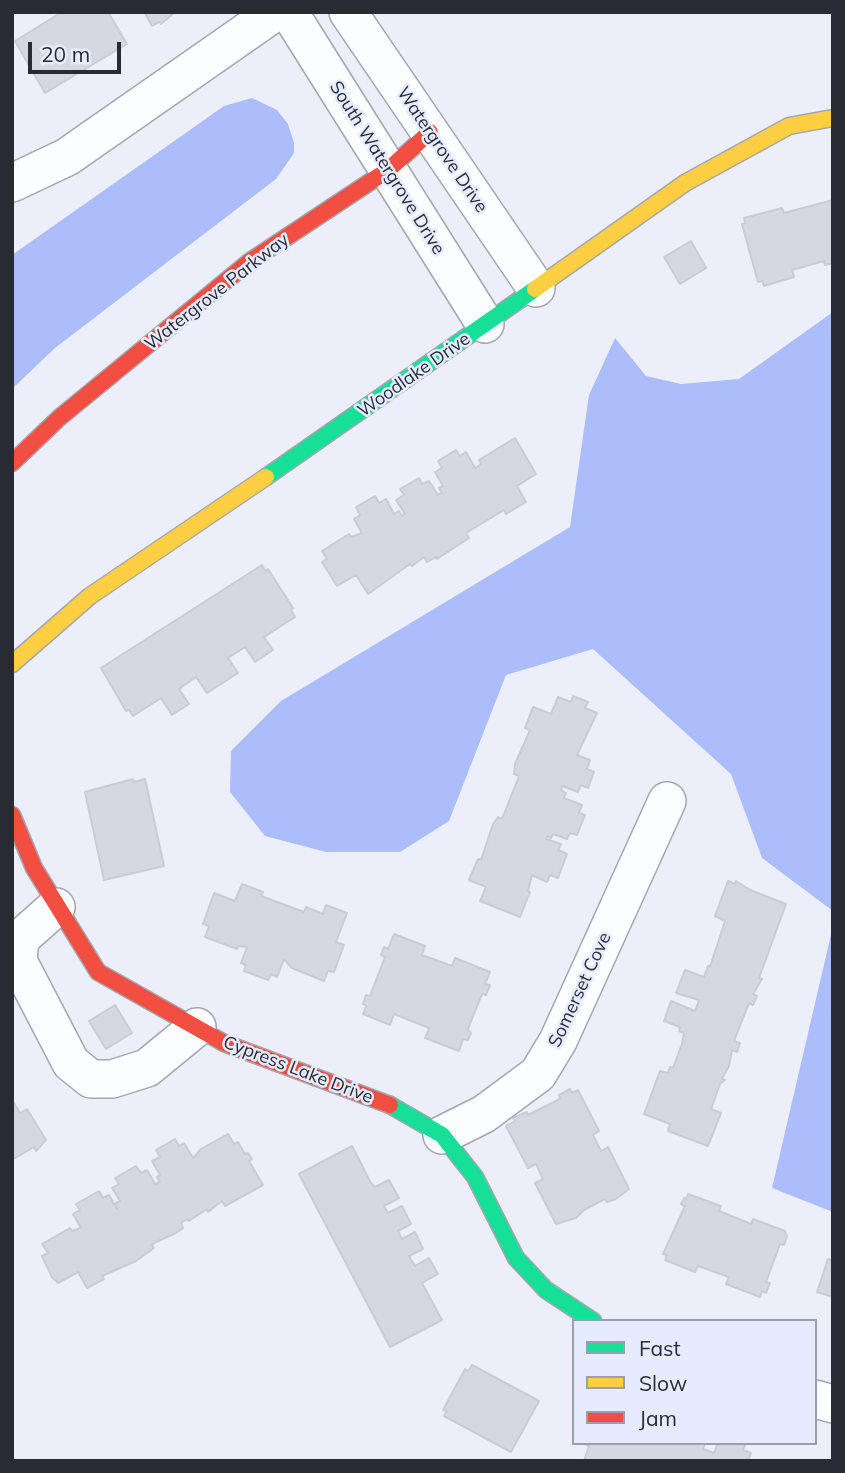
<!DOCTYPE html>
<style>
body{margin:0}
#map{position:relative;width:845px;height:1473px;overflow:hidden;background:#eceff9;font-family:Mulish,sans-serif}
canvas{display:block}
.frame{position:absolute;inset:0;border:14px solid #292b34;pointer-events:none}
.legend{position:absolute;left:572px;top:1319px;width:245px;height:126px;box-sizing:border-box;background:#e6ecff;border:2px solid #9a9fae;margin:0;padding:9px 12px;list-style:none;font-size:21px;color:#292b34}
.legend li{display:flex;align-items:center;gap:14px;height:35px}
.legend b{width:35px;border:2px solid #9a9fae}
.scale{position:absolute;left:28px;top:42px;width:93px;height:32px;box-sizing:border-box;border:4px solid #292b34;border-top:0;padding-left:9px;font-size:21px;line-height:24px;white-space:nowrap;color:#292b34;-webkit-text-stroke:5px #e6ecff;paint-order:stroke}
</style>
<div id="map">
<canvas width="845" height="1473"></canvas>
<div class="frame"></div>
<ul class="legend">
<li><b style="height:9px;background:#16e098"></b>Fast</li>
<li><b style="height:9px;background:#ffcf43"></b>Slow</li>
<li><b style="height:9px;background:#f24e42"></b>Jam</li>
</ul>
<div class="scale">20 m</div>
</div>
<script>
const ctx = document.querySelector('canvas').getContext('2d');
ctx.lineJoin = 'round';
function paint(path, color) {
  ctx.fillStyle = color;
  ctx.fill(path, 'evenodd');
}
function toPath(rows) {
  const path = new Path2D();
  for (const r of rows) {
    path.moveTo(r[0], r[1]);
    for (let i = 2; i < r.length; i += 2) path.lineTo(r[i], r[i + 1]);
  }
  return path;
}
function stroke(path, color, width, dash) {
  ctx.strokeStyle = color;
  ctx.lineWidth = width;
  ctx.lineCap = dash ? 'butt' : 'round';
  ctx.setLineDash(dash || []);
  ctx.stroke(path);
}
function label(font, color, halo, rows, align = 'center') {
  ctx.font = font + ' Mulish,sans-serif';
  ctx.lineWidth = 5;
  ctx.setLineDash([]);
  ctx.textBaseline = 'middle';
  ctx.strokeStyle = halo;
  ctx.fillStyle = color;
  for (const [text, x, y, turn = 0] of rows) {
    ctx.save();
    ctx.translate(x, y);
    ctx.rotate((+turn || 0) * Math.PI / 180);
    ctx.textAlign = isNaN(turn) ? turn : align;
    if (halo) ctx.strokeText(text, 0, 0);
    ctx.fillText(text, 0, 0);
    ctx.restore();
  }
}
const water = toPath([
 [252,98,277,110,288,124,294,143,294,153,276,179,55,348,12,389,12,255,224,106],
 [833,312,833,911,762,858,731,774,593,649,506,675,449,821,400,852,326,852,265,836,230,792,231,751,281,701,570,527,589,395,615,338,646,376,681,384,739,379],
 [833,926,833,1212,772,1188]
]);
const building = toPath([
 [62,12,108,12,127,44,45,93,15,41,62,12],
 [144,12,175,12,161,24,159,22,152,26,144,12],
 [833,200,833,263,825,265,824,261,792,270,794,277,764,286,762,281,758,282,742,224,745,223,744,218,782,208,784,213,833,200],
 [691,241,706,268,680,284,664,257,691,241],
 [515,438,536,474,517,486,526,502,506,514,504,510,466,533,469,538,437,559,436,557,427,562,424,557,412,566,410,564,368,594,356,575,337,586,322,562,327,559,322,551,349,534,351,537,362,533,354,519,360,515,356,507,375,496,379,503,386,499,394,514,399,511,402,516,405,514,396,500,404,495,400,489,419,478,422,484,429,481,438,495,442,493,439,488,443,486,435,472,442,468,438,461,456,450,460,456,466,452,475,468,481,464,479,460,515,438],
 [262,565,265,571,268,569,293,608,291,610,295,617,264,637,273,650,255,662,245,647,228,658,238,673,207,693,196,677,179,689,189,704,172,715,161,698,133,716,129,710,126,711,101,668,262,565],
 [573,696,588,702,585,708,597,713,577,755,590,760,587,769,594,772,588,788,581,785,578,792,562,786,561,790,566,793,564,798,582,805,579,813,585,815,577,835,570,833,567,839,553,834,551,838,547,836,546,839,561,844,558,850,567,854,558,878,550,875,547,882,532,875,528,891,530,892,520,917,480,901,486,887,469,880,478,859,481,860,493,824,498,817,502,819,519,776,514,774,515,764,530,730,525,728,533,707,551,714,558,697,571,702,573,696],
 [133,779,134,782,145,779,164,866,104,880,85,792,133,779],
 [728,881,735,884,736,881,750,890,786,904,759,978,762,979,753,994,757,996,753,1005,749,1003,734,1041,740,1043,737,1052,732,1050,729,1066,722,1079,725,1080,720,1084,711,1109,721,1113,708,1146,668,1131,670,1124,644,1114,660,1071,668,1073,670,1067,673,1068,682,1044,684,1033,679,1031,680,1027,664,1021,671,1001,695,1011,699,1000,676,993,685,970,704,977,708,966,710,967,725,921,715,916,728,881],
 [242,884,263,892,261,896,304,912,306,907,323,914,326,905,347,913,336,942,344,945,334,972,328,971,324,981,292,968,284,959,277,977,271,974,268,980,244,971,246,965,241,963,247,947,238,946,237,949,205,937,209,926,203,924,214,893,235,901,242,884],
 [394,934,425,946,422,955,452,966,455,958,490,972,485,984,490,985,486,995,482,994,468,1029,471,1033,468,1040,463,1039,459,1051,425,1038,429,1028,394,1014,390,1025,363,1014,366,1006,363,1004,366,995,370,996,385,957,381,955,384,947,388,949,394,934],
 [115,1005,132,1033,106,1049,89,1021,115,1005],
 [570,1089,572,1093,578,1090,599,1131,593,1135,601,1151,608,1147,629,1189,616,1199,607,1202,605,1199,584,1210,576,1218,556,1224,535,1183,543,1179,536,1164,528,1168,506,1126,515,1121,513,1118,527,1112,528,1115,560,1099,559,1095,570,1089],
 [12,1100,20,1113,27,1109,46,1140,36,1151,34,1147,12,1160,12,1100],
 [228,1134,234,1144,238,1142,245,1154,248,1153,252,1159,249,1161,263,1185,225,1206,222,1201,208,1212,207,1209,189,1221,187,1219,181,1223,183,1228,176,1233,156,1242,152,1245,154,1248,136,1261,102,1276,104,1279,87,1288,78,1272,58,1283,52,1277,42,1256,48,1253,42,1244,70,1228,72,1231,81,1228,73,1214,80,1210,76,1204,99,1191,103,1198,109,1195,117,1209,116,1203,120,1201,112,1188,119,1184,115,1178,136,1166,141,1173,147,1170,155,1184,160,1182,157,1177,160,1175,152,1161,160,1157,156,1150,175,1139,179,1146,184,1143,193,1158,201,1149,228,1134],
 [352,1146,371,1183,375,1187,389,1180,399,1198,384,1206,388,1213,402,1206,411,1224,398,1231,402,1239,415,1232,423,1249,409,1256,415,1266,429,1258,438,1274,422,1283,442,1320,390,1347,299,1174,352,1146],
 [688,1194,721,1206,719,1211,751,1224,753,1219,785,1231,787,1236,784,1245,780,1244,766,1282,770,1283,766,1293,762,1291,760,1297,726,1284,729,1277,698,1266,695,1272,665,1260,667,1255,663,1254,685,1206,681,1204,684,1198,686,1199,688,1194],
 [828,1259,833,1261,833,1297,817,1292,828,1259],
 [472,1365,539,1401,511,1452,444,1416,447,1411,443,1410,465,1369,468,1371,472,1365],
 [583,1443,705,1443,703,1449,714,1453,718,1443,746,1443,743,1450,751,1453,748,1461,584,1461,589,1446,583,1443]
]);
const street = toPath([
 [289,12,485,324],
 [348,12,536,288],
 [12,183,67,157,275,12],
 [56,907,20,939,18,961,71,1063,91,1079,112,1079,147,1068,197,1027],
 [442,1135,484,1114,538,1074,558,1041,667,801],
 [815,1399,833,1404]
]);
const fast = toPath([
 [266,477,535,289],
 [390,1105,442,1135,475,1177,516,1258,546,1290,593,1321]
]);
const slow = toPath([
 [535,289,685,183,789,126,833,118],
 [12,664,90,596,266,477]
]);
const jam = toPath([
 [12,463,59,418,249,262,388,170,430,132],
 [12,815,34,868,98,972,224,1043,390,1105]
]);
const streetNames = [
 ["Watergrove Drive",442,150,56],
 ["South Watergrove Drive",387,168,58],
 ["Watergrove Parkway",217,292,-38],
 ["Woodlake Drive",414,375,-35],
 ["Somerset Cove",580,990,-65],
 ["Cypress Lake Drive",298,1070,21]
];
paint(water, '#acbdfc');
paint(building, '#d5d8e1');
stroke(building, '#caccd5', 2);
stroke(street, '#a4a6af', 40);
stroke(fast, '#a4a6af', 19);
stroke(slow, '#a4a6af', 19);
stroke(jam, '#a4a6af', 19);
stroke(street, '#fcfdfe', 37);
stroke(fast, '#16e098', 16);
stroke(slow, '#ffcf43', 16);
stroke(jam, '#f24e42', 16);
label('18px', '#292b34', '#e6ecff', streetNames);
</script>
